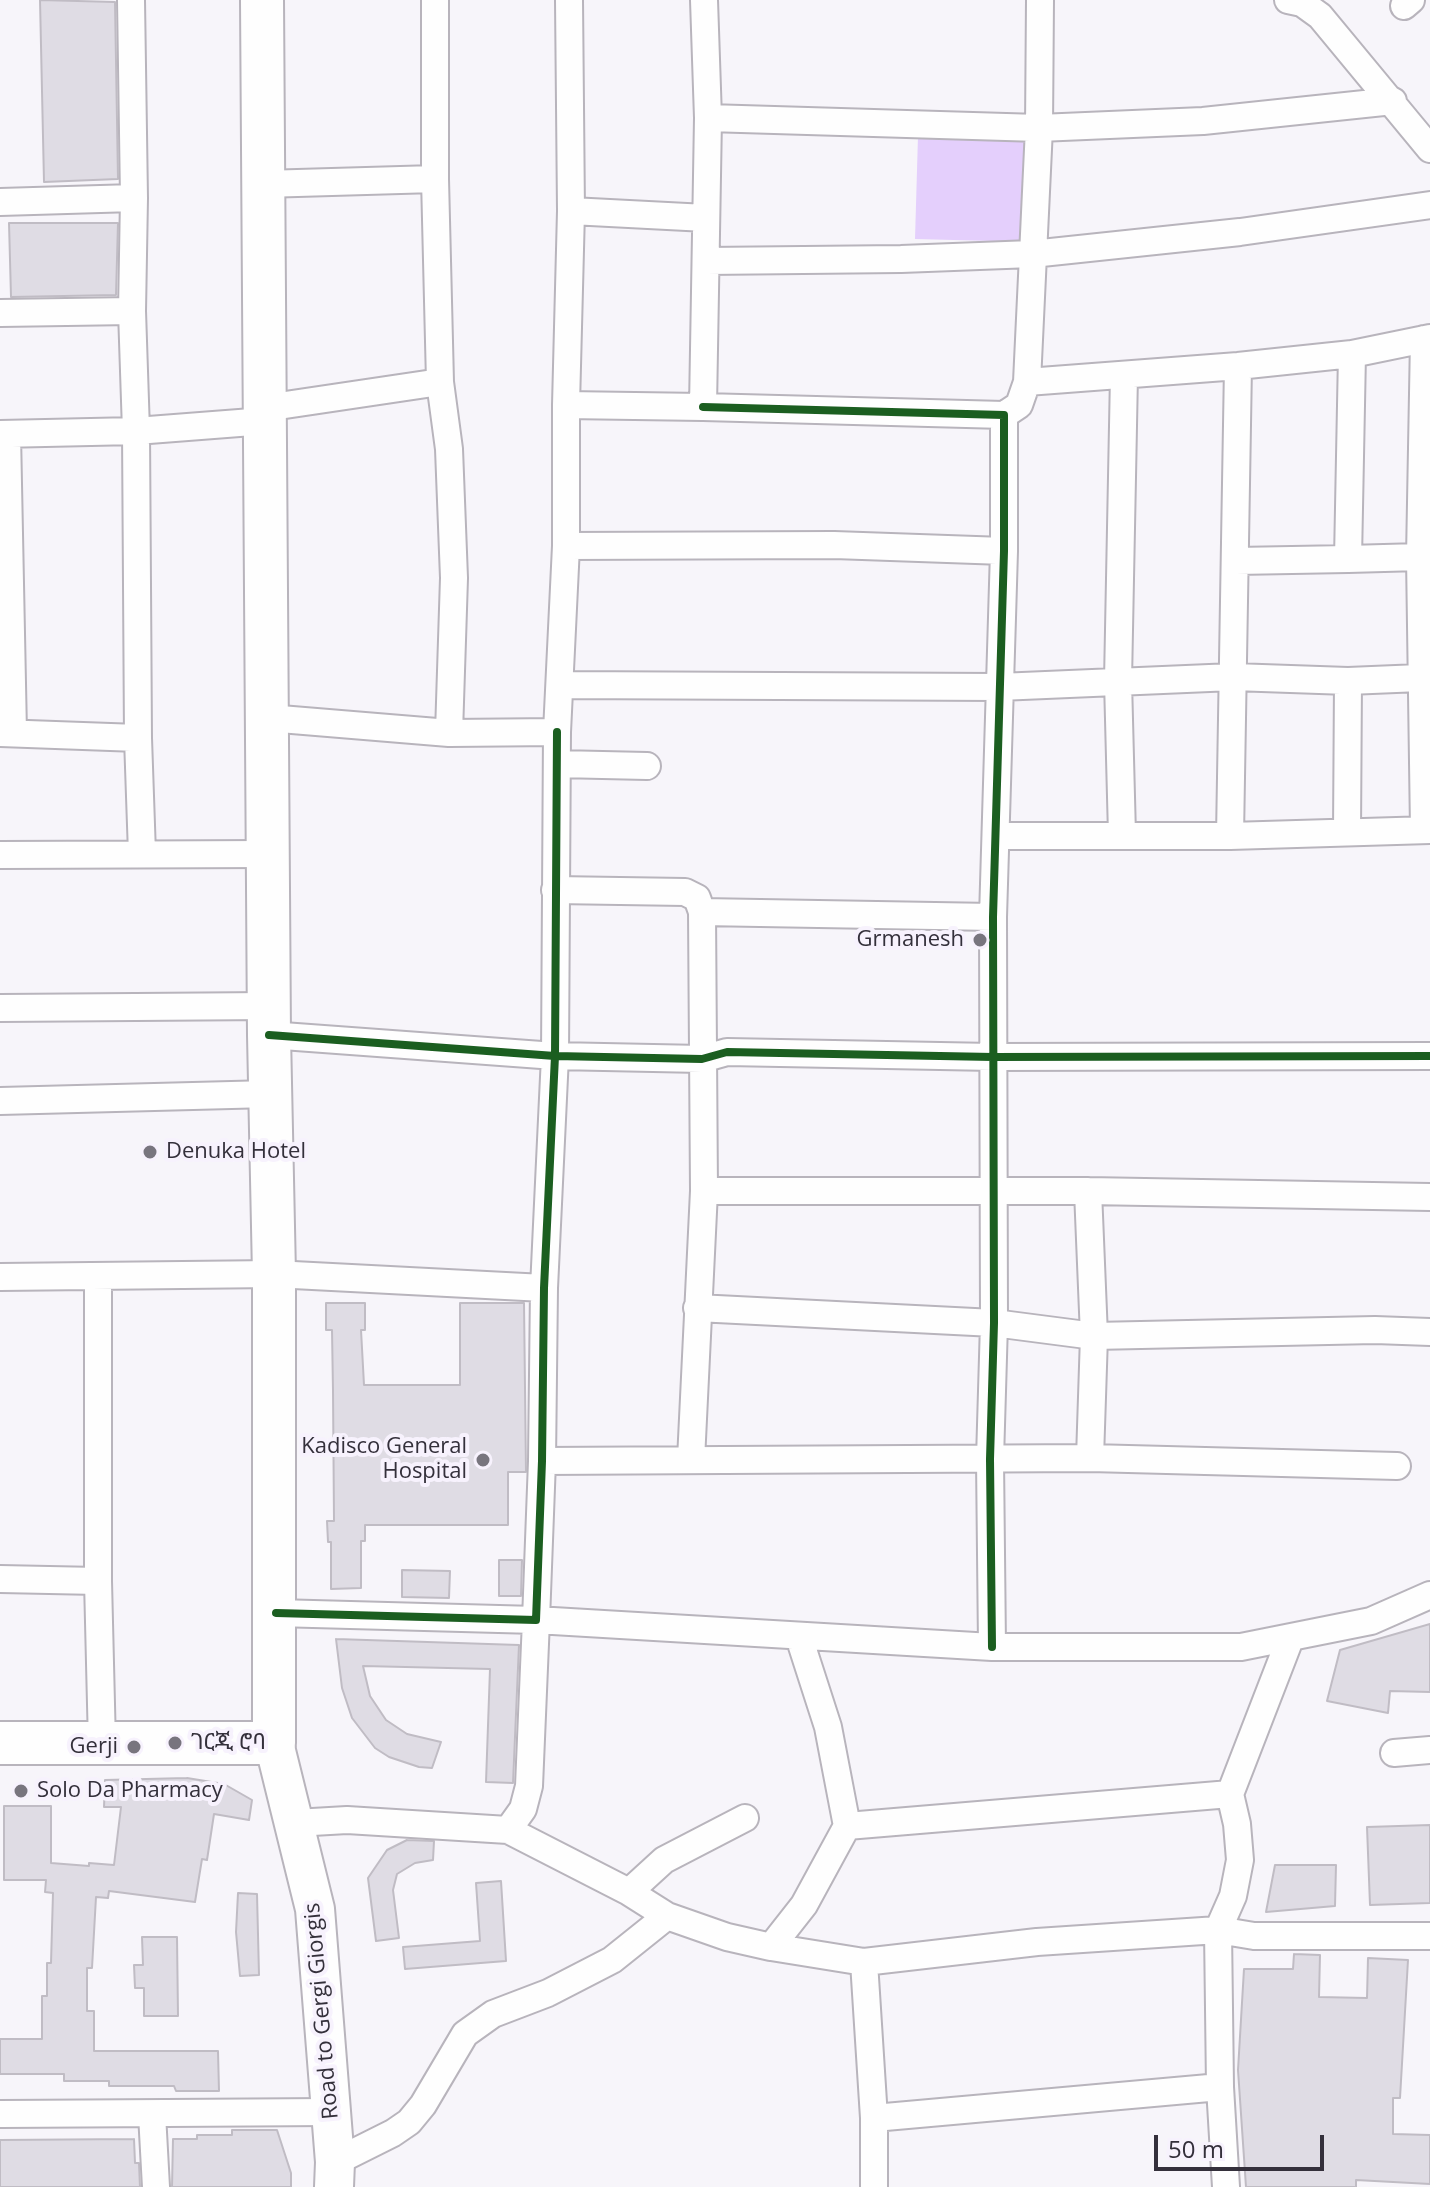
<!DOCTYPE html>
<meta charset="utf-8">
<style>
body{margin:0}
#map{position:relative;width:1430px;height:2187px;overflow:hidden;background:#f7f5fa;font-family:"Open Sans",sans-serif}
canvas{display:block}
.scale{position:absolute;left:1154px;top:2135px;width:170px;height:36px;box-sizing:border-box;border:4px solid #34303b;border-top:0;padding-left:10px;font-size:24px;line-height:28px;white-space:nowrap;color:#34303b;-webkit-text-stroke:6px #f7f2fd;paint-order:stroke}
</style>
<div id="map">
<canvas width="1430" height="2187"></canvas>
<div class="scale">50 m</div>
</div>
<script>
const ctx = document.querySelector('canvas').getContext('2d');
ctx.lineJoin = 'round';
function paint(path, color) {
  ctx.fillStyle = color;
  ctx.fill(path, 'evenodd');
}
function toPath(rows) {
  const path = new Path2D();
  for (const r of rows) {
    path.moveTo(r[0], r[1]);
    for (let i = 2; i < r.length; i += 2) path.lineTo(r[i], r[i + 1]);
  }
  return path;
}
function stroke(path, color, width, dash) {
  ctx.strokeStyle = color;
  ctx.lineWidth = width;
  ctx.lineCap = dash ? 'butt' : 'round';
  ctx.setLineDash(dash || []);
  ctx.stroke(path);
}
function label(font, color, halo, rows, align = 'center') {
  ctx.font = font + ' "Open Sans","Noto Sans Ethiopic",sans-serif';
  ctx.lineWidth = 8;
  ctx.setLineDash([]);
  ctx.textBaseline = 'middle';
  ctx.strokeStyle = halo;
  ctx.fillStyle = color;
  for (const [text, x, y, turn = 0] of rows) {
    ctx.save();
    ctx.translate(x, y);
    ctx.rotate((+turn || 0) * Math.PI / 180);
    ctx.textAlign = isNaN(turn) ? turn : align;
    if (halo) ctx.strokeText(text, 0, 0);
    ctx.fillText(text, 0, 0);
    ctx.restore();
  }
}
const green = toPath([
 [918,136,1034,139,1031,242,915,239]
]);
const building = toPath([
 [40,0,115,2,118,179,44,182,40,0],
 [9,223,118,223,116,295,11,297,9,223],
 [326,1303,365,1303,365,1330,361,1330,364,1385,460,1385,460,1303,524,1303,526,1472,508,1472,508,1525,365,1525,365,1541,361,1541,361,1588,331,1589,331,1542,328,1542,327,1521,334,1521,333,1391,332,1330,326,1330,326,1303],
 [499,1560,522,1560,521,1596,499,1596,499,1560],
 [402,1570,450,1571,449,1598,402,1597,402,1570],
 [1430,1624,1430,1692,1390,1691,1388,1713,1327,1701,1340,1650,1430,1624],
 [336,1639,519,1645,513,1783,486,1782,490,1669,363,1666,370,1696,386,1720,407,1734,441,1742,432,1768,419,1767,389,1757,375,1748,352,1718,342,1688,336,1639],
 [187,1778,224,1784,252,1800,249,1820,214,1814,207,1860,202,1859,195,1902,109,1891,108,1898,96,1897,92,1968,87,1968,87,2011,94,2011,94,2051,218,2051,219,2091,176,2091,174,2086,109,2086,109,2081,64,2081,64,2074,0,2074,0,2039,42,2039,42,1996,47,1996,47,1963,51,1963,53,1893,45,1892,46,1880,4,1880,4,1806,51,1806,51,1863,89,1866,89,1863,114,1865,121,1807,104,1807,105,1780,187,1778],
 [1430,1825,1430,1903,1370,1905,1367,1827,1430,1825],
 [407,1840,434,1841,433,1860,415,1863,397,1874,393,1890,399,1938,376,1941,368,1878,387,1850,407,1840],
 [1275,1865,1336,1865,1335,1906,1266,1912,1275,1865],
 [501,1881,506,1961,405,1969,403,1947,480,1941,476,1883,501,1881],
 [238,1893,257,1894,259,1975,240,1976,236,1932,238,1893],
 [142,1937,177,1937,178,2016,144,2016,144,1988,135,1988,134,1965,143,1965,142,1937],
 [1294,1954,1320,1955,1319,1997,1367,1998,1368,1958,1408,1960,1400,2098,1393,2098,1393,2134,1430,2135,1430,2184,1356,2180,1356,2187,1246,2187,1238,2070,1244,1969,1293,1969,1294,1954],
 [232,2130,277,2130,291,2173,291,2187,172,2187,173,2139,197,2139,197,2135,232,2135,232,2130],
 [134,2139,135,2163,139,2163,140,2187,0,2187,0,2140,134,2139]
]);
const minor = toPath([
 [131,0,134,198,132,311,136,431,138,738,142,854],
 [435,0,435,179,440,382,449,449,454,578,449,733],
 [1288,0,1302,3,1320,16,1430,149],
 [1404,6,1411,0],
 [708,118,1039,128,1203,121,1393,101],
 [263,184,435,179],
 [0,202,134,198],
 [571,211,706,218],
 [706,261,901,259,1032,254,1240,232,1430,205],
 [0,313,132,311],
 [1027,382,1238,366,1352,354,1430,338],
 [566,405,703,407,708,118,704,0],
 [703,407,1004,415,1004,551,993,917,994,1323,990,1459,992,1647],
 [265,408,440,382],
 [1004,415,1019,405,1027,382,1039,128,1040,0],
 [0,434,136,431,265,421],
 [7,434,13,733],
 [566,546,834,545,1004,551],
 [1420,557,1424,339],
 [1348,559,1420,557,1424,830],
 [1236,561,1348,559,1352,354],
 [1348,681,1420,678],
 [560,685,999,687,1233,677,1348,681,1347,832],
 [268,718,449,733,557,732,566,546,566,405,571,211,569,0],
 [0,733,138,738],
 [558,764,647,766],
 [1122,835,1118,681,1124,375],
 [996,836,1230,836,1430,830],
 [1230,836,1238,366],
 [0,855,269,854],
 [555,890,685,892,697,898,702,912,704,1191,691,1460],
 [702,912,993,917],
 [0,1008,270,1006],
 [269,1035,555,1056,702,1059,727,1052,993,1057,1430,1056],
 [0,1101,270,1094],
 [704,1191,1088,1191,1430,1197],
 [1088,1191,1094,1336,1090,1458],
 [98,1276,98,1581,102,1745],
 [0,1277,274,1274,544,1288],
 [697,1308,994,1323,1094,1336,1375,1330,1430,1332],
 [542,1461,1090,1458,1397,1466],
 [0,1579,98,1581],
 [276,1613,536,1620,542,1461,544,1288,555,1056,557,732],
 [1394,1753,1430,1750],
 [295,1823,347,1820,508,1830,629,1892,667,1916,727,1937,771,1947,804,1905,847,1826,828,1727,799,1637],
 [847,1826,1230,1794],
 [508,1830,523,1809,529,1786,536,1620,992,1647,1241,1647,1371,1621,1430,1595],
 [629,1892,664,1860,745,1818],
 [771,1947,864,1962,874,2118,874,2187],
 [864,1962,1037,1942,1218,1930,1254,1936,1430,1936],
 [0,2114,331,2112],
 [152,2114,156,2187],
 [874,2118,1220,2087],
 [335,2162,393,2133,409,2122,423,2105,465,2034,493,2014,548,1993,612,1960,667,1916],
 [1226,2187,1220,2087,1218,1930,1233,1896,1240,1860,1237,1824,1230,1794,1290,1639]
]);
const secondary = toPath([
 [274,1743,315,1909,335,2162,334,2187]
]);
const primary = toPath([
 [0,1743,274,1743,274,1274,269,1035,262,0]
]);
const cycleway = toPath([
 [703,407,1004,415,1004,551,993,917,994,1323,990,1459,992,1647],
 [269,1035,555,1056,702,1059,727,1052,993,1057,1430,1056],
 [276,1613,536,1620,542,1461,544,1288,555,1056,557,732]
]);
const markers = [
 [980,940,8,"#78757e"],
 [150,1152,8,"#78757e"],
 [483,1460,8,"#78757e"],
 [175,1743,8,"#78757e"],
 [134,1747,8,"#78757e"],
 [21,1791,8,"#78757e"]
];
const poiNames = [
 ["Grmanesh",964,940],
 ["Denuka Hotel",166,1152,"left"],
 ["Kadisco General",467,1447],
 ["Hospital",467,1472],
 ["ገርጂ ሮባ",191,1743,"left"],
 ["Gerji",118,1747],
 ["Solo Da Pharmacy",37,1791,"left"]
];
const streetNames = [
 ["Road to Gergi Giorgis",322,2011,-95]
];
paint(green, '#e4cffc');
paint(building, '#dfdce4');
stroke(building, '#c0bcc4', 2);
stroke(minor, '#b8b4bc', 30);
stroke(secondary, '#b8b4bc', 42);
stroke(primary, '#b8b4bc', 46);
stroke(minor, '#fefefe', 26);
stroke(secondary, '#fefefe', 38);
stroke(primary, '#fefefe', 42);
stroke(cycleway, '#1b5e20', 8);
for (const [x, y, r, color] of markers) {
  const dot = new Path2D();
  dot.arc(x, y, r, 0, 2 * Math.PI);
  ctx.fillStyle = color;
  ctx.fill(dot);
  stroke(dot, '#f7f2fd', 3);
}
label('22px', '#34303b', '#f7f2fd', poiNames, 'right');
label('22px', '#34303b', '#f7f2fd', streetNames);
</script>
